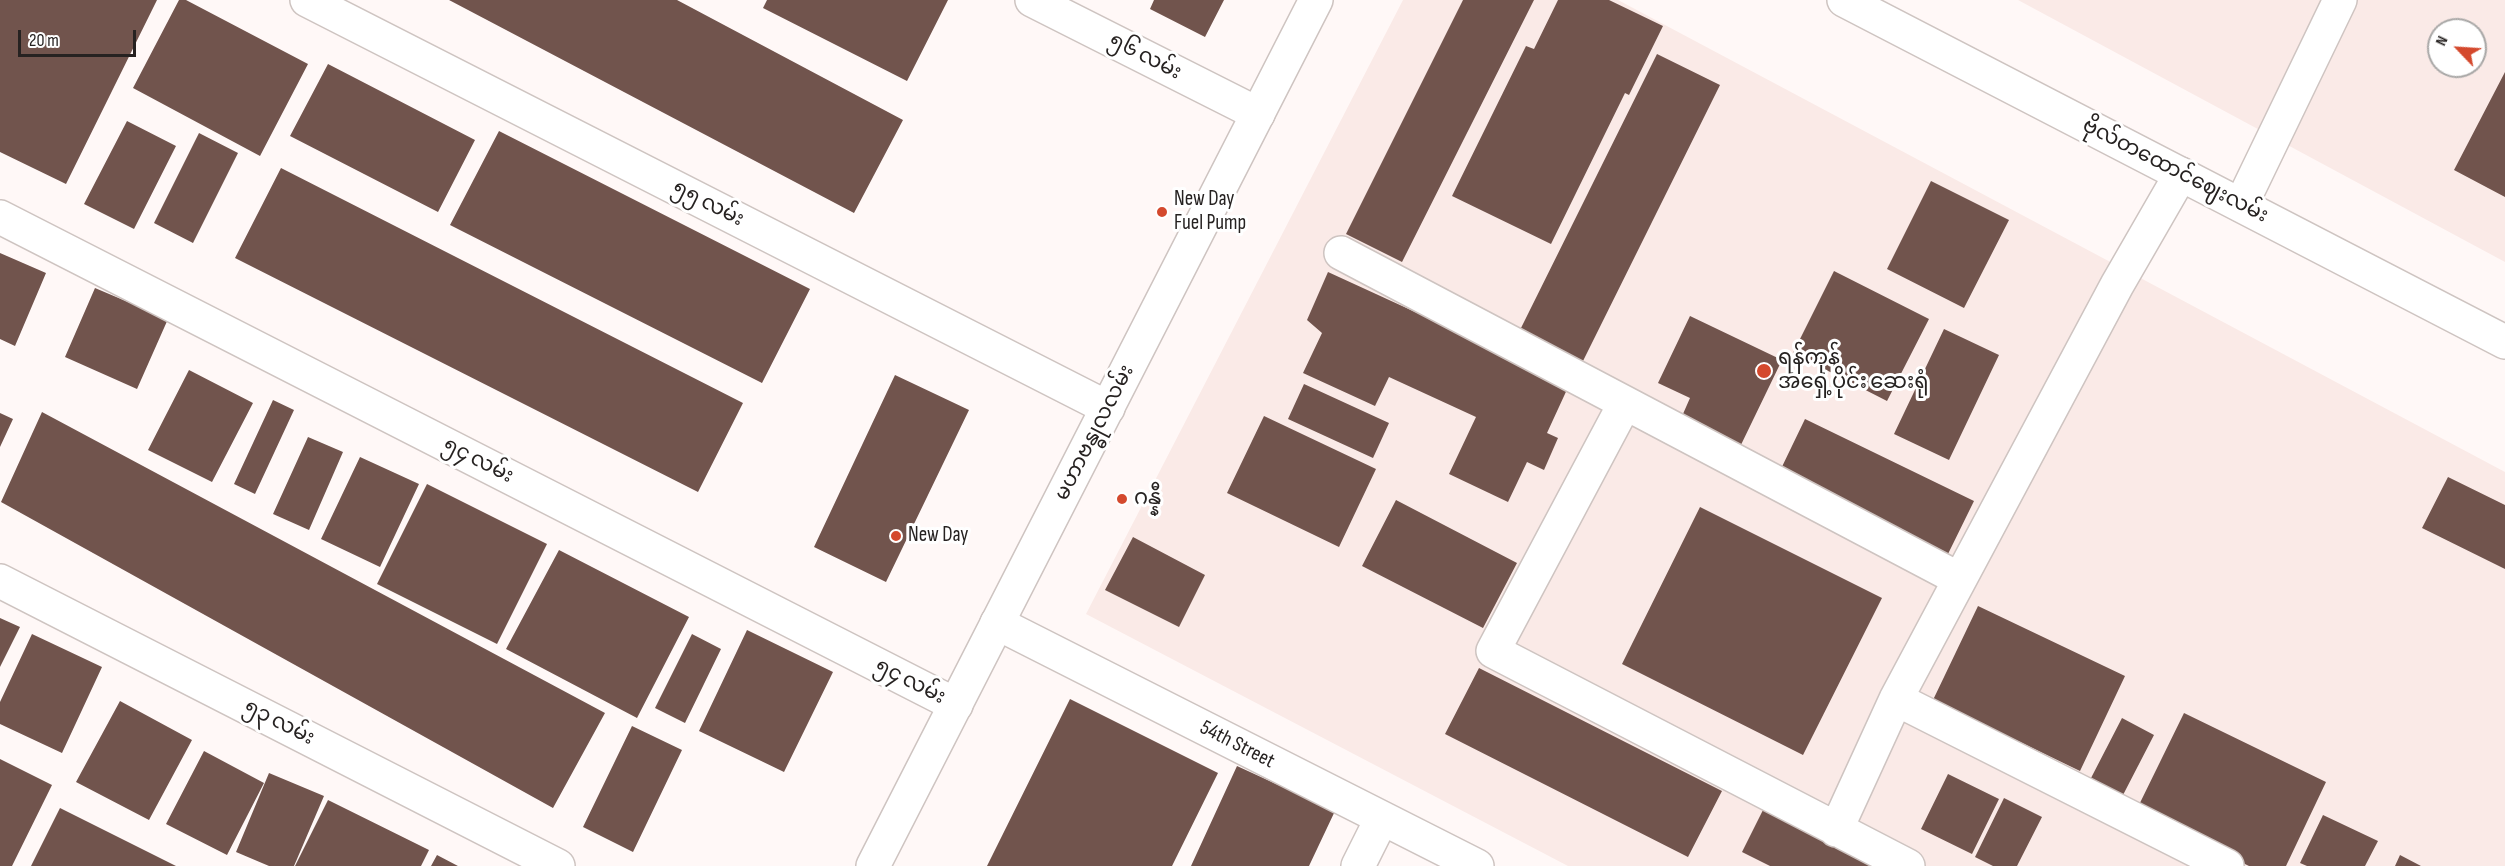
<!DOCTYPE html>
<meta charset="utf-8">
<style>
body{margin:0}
#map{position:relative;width:2505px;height:866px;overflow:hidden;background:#fff8f7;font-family:"Sofia Sans Condensed",sans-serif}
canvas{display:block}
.north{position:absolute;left:2427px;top:18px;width:60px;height:60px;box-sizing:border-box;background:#fff;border:2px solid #a8a7a6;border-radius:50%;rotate:295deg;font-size:16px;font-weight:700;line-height:24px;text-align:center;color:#262221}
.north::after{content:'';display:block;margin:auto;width:21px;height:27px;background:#d4492d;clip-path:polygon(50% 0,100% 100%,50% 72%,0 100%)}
.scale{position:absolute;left:18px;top:30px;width:118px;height:27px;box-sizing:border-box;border:3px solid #262221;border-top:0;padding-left:8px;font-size:18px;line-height:21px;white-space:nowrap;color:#262221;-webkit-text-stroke:4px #fff;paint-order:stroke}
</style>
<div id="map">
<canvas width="2505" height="866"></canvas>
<div class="north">N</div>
<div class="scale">20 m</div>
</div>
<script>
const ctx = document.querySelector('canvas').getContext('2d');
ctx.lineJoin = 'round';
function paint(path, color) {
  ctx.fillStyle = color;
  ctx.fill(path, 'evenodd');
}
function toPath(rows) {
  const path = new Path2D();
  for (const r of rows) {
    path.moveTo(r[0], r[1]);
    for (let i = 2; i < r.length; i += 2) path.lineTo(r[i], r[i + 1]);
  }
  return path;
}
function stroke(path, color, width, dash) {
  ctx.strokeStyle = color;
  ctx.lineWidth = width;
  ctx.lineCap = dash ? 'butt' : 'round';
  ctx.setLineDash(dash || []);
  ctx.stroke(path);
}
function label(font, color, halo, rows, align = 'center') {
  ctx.font = font + ' "Sofia Sans Condensed","Noto Sans Myanmar",sans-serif';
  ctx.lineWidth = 6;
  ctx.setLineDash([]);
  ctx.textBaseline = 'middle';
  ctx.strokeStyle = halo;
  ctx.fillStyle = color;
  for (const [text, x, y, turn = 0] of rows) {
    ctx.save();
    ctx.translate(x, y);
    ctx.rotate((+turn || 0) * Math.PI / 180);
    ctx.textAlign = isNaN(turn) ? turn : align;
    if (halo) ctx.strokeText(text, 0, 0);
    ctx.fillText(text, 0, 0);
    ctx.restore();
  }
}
const built = toPath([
 [1403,0,1618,0,2505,472,2505,866,1568,866,1086,614],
 [2018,0,2505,0,2505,262],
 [2439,30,2475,30,2475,66,2439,66]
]);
const building = toPath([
 [0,0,157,0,66,184,0,152],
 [179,0,186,0,308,64,260,156,133,88],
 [449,0,677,0,903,120,854,213],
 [767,0,948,0,907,81,763,8],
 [1154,0,1224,0,1205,37,1150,9],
 [1463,0,1534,0,1402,262,1346,234],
 [1558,0,1609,0,1663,26,1629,95,1625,93,1551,244,1452,196,1526,46,1534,49],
 [1657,54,1720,85,1583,361,1520,330],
 [328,64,475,140,438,212,290,136],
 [2505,72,2505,197,2454,170],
 [127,121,176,146,134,229,84,204],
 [499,131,810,289,762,383,450,225],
 [199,133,238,153,193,243,154,223],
 [281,168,743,403,698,492,235,258],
 [1931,181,2009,220,1964,308,1887,269],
 [0,253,46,273,15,346,0,339],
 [1834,271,1929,319,1887,401,1793,353],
 [1328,272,1570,383,1547,433,1558,438,1544,470,1527,462,1508,502,1449,474,1476,417,1389,377,1375,406,1303,373,1322,333,1307,320],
 [95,288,168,319,137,389,65,357],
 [1690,316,1782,360,1738,451,1679,423,1690,398,1658,383],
 [1944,329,1999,355,1949,460,1894,434],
 [189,370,253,403,212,482,148,450],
 [895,375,969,410,886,582,814,547],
 [1304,384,1389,423,1373,458,1288,419],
 [273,400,294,410,255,494,234,484],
 [42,412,605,713,553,808,1,502],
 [0,413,13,419,0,447],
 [1264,416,1376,469,1339,547,1227,493],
 [1805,419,1974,501,1947,556,1778,475],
 [308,437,343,452,309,530,273,514],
 [360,457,419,484,380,567,321,539],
 [2448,477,2505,505,2505,569,2422,528],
 [427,484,547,544,497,644,377,584],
 [1396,500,1517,563,1483,628,1362,566],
 [1700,507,1882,598,1803,755,1622,664],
 [1133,537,1205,575,1179,627,1105,590],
 [559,550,689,617,637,718,506,649],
 [1978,606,2125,676,2080,771,1933,700],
 [0,618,20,627,0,667],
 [747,630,833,672,784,772,699,731],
 [32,634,102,667,62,753,0,724,0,702],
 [692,634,721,649,685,723,655,708],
 [1479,668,1722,791,1688,857,1445,734],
 [1070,699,1218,773,1172,866,987,866],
 [120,701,192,740,149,820,76,782],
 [2184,713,2326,782,2286,866,2249,866,2136,811],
 [2122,718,2154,735,2123,795,2091,778],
 [632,726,682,750,633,852,583,827],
 [204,751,264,783,227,855,166,824],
 [0,759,52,785,12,866,0,866],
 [1237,766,1335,811,1309,866,1191,866],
 [269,773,324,796,294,866,269,866,236,852],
 [1948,774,1999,799,1972,854,1921,829],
 [2004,798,2042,817,2017,866,1993,866,1975,857],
 [328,800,429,850,421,866,295,866],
 [1766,804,1892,866,1770,866,1742,852],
 [60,808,176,866,31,866],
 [2323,815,2378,841,2365,866,2307,866,2300,863],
 [437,855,458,866,431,866],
 [2400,855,2421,866,2395,866]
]);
const minor = toPath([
 [307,0,1108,408],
 [1032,0,1258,114],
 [2241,205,2340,0],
 [0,217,956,705],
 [1341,253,1959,579],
 [1625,403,1493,651,1908,866],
 [0,581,558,866],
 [997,623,1477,866],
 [1896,699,2227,866],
 [1836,830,1896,699,2117,285,2181,174],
 [1358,866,1382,818]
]);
const major = toPath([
 [1844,0,2505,342],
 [873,866,1316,0]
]);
const markers = [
 [1162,212,6,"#d4492d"],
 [1764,371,8,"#d4492d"],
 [1122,499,6,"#d4492d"],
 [896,536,6,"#d4492d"]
];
const streetNames = [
 ["၅၆ လမ်း",1145,57,27],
 ["ဗိုလ်တထောင်ဈေးလမ်း",2175,171,27],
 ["၅၅ လမ်း",708,204,27],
 ["မဟာဗန္ဓုလလမ်း",1095,433,-63],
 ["၅၄ လမ်း",478,461,27],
 ["၅၄ လမ်း",910,682,27],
 ["၅၃ လမ်း",279,723,27],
 ["54th Street",1237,745,27]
];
const poiNames = [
 ["New Day",1174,200],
 ["Fuel Pump",1174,224],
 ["ရန်ကုန်",1778,359],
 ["အရှေ့ပိုင်း ဆေးရုံ",1778,383],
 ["ဂန္နီ",1134,499],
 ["New Day",908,536]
];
paint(built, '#faeae7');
paint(building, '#71544d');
stroke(minor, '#cec4c1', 36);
stroke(major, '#cec4c1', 36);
stroke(minor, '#fff', 33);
stroke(major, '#fff', 33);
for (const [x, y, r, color] of markers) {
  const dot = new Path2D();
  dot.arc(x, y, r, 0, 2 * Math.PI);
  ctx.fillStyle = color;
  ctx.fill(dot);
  stroke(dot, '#fff', 2);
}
label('21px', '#262221', '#fff', streetNames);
label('21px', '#262221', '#fff', poiNames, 'left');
</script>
